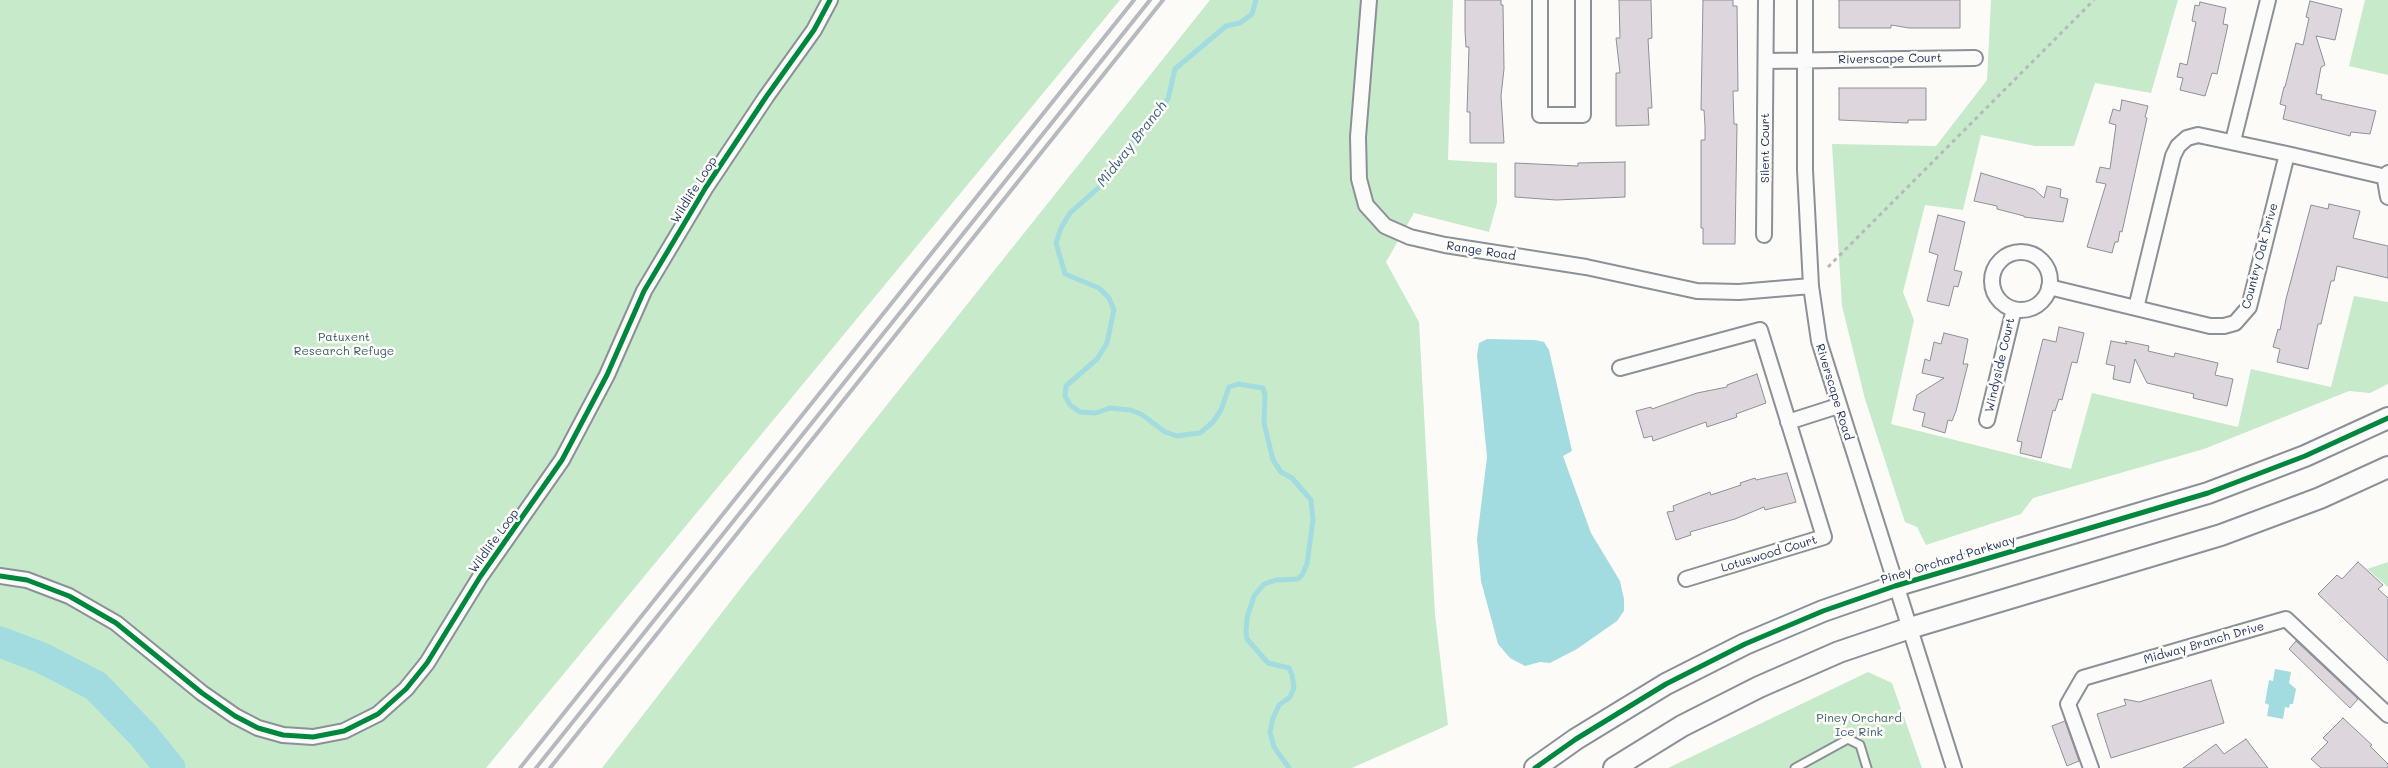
<!DOCTYPE html>
<style>
body{margin:0}
canvas{display:block;background:#fcfbf8}
</style>
<canvas width="2388" height="768"></canvas>
<script>
const ctx = document.querySelector('canvas').getContext('2d');
ctx.lineJoin = 'round';
function paint(path, color) {
  ctx.fillStyle = color;
  ctx.fill(path, 'evenodd');
}
function toPath(rows) {
  const path = new Path2D();
  for (const r of rows) {
    if (r.length === 3) {
      path.moveTo(r[0] + r[2], r[1]);
      path.arc(r[0], r[1], r[2], 0, 2 * Math.PI);
      continue;
    }
    path.moveTo(r[0], r[1]);
    for (let i = 2; i < r.length; i += 2) path.lineTo(r[i], r[i + 1]);
  }
  return path;
}
function stroke(path, color, width, dash) {
  ctx.strokeStyle = color;
  ctx.lineWidth = width;
  ctx.lineCap = dash ? 'butt' : 'round';
  ctx.setLineDash(dash || []);
  ctx.stroke(path);
}
function label(font, color, halo, rows, align = 'center') {
  ctx.font = font + ' Mali,sans-serif';
  ctx.lineWidth = 5;
  ctx.setLineDash([]);
  ctx.textBaseline = 'middle';
  ctx.strokeStyle = halo;
  ctx.fillStyle = color;
  for (const [text, x, y, turn = 0] of rows) {
    ctx.save();
    ctx.translate(x, y);
    ctx.rotate((+turn || 0) * Math.PI / 180);
    ctx.textAlign = isNaN(turn) ? turn : align;
    if (halo) ctx.strokeText(text, 0, 0);
    ctx.fillText(text, 0, 0);
    ctx.restore();
  }
}
const green = toPath([
 [0,0,1120,0,486,768,0,768],
 [1210,0,1453,0,1448,160,1497,163,1497,203,1489,232,1414,213,1386,262,1419,322,1435,614,1448,725,1352,768,602,768,744,584],
 [1991,0,2178,0,2151,93,2095,83,2074,146,2035,146,1981,135,1963,210,1925,205,1903,292,1914,320,1891,424,2071,469,2092,393,2238,427,2251,369,2331,387,2354,296,2388,302,2388,384,2370,393,2349,391,2204,449,2033,498,2021,514,1926,545,1917,527,1905,522,1865,399,1842,306,1832,144,1936,146,1987,80],
 [2365,0,2388,0,2388,75,2349,66],
 [2388,562,2388,587,2367,569],
 [1868,672,1892,683,1922,768,1668,768]
]);
const water = toPath([
 [1487,339,1535,340,1544,342,1549,350,1572,451,1563,456,1591,533,1620,581,1624,599,1624,611,1617,621,1577,649,1550,663,1540,662,1525,666,1510,658,1498,644,1481,581,1477,539,1487,457,1477,355,1479,343],
 [2275,669,2291,672,2289,683,2296,689,2293,704,2290,704,2289,708,2285,707,2283,719,2267,716,2269,705,2265,703,2269,680,2273,681]
]);
const stream = toPath([
 [1256,0,1252,14,1240,23,1226,26,1175,69,1168,99,1136,135,1123,159,1106,181,1070,213,1061,228,1056,243,1065,274,1099,288,1109,298,1114,310,1107,343,1097,359,1066,386,1065,396,1070,405,1080,412,1096,413,1110,408,1130,410,1141,414,1165,432,1177,436,1191,434,1200,433,1213,422,1221,410,1229,387,1238,384,1263,388,1265,395,1264,423,1273,460,1281,472,1292,478,1311,500,1313,520,1307,564,1302,575,1298,579,1276,580,1264,584,1254,596,1247,618,1246,632,1247,639,1268,663,1289,668,1292,675,1294,688,1290,697,1279,705,1273,718,1270,732,1274,747,1289,768]
]);
const river = toPath([
 [0,642,42,658,96,686,144,736,170,768]
]);
const building = toPath([
 [1465,0,1501,0,1501,5,1503,5,1504,69,1501,96,1504,143,1470,143,1470,112,1467,112,1469,47,1466,47,1465,31,1465,0],
 [1619,0,1651,0,1652,38,1648,39,1652,108,1648,108,1649,125,1616,126,1616,73,1620,73,1616,38,1620,38,1619,0],
 [1703,0,1733,0,1733,6,1737,6,1738,91,1733,91,1734,124,1737,124,1735,244,1703,244,1703,228,1701,228,1701,140,1705,140,1705,126,1704,110,1701,110,1703,0],
 [1839,0,1960,0,1960,28,1909,28,1891,25,1891,28,1839,28,1839,0],
 [2310,1,2342,9,2335,40,2316,36,2325,65,2321,67,2316,94,2322,95,2321,99,2376,111,2370,134,2351,132,2350,136,2283,119,2286,106,2280,104,2284,87,2285,87,2296,43,2303,45,2309,18,2306,17,2310,1],
 [2200,2,2226,8,2223,24,2228,25,2217,74,2212,73,2205,96,2180,90,2183,78,2177,77,2180,63,2187,65,2196,22,2192,21,2195,5,2199,6,2200,2],
 [1839,88,1926,88,1926,120,1908,120,1908,123,1839,120,1839,88],
 [2122,100,2148,106,2145,117,2147,118,2122,232,2120,231,2118,242,2115,242,2112,253,2087,247,2106,184,2096,182,2100,167,2110,169,2116,125,2109,123,2113,109,2120,111,2122,100],
 [1625,162,1625,197,1556,200,1515,197,1515,163,1578,166,1578,163,1625,162],
 [1981,173,2034,189,2044,198,2047,186,2061,189,2060,197,2068,199,2063,222,2024,217,2024,216,1997,209,1997,206,1974,201,1981,173],
 [2329,204,2360,211,2353,238,2388,246,2388,278,2337,266,2334,281,2331,281,2321,324,2318,324,2308,369,2277,362,2280,349,2273,347,2278,329,2280,330,2286,299,2311,205,2328,209,2329,204],
 [1938,215,1965,222,1954,270,1962,272,1958,287,1954,286,1949,306,1927,301,1938,255,1929,252,1938,215],
 [2059,327,2084,333,2077,363,2072,362,2062,400,2059,399,2055,411,2053,410,2041,458,2020,453,2022,442,2017,441,2043,339,2056,342,2059,327],
 [1944,333,1968,339,1963,364,1968,364,1956,411,1952,421,1948,420,1945,433,1922,426,1925,413,1913,410,1917,395,1944,378,1922,373,1925,359,1930,361,1934,342,1941,344,1944,333],
 [2111,341,2127,344,2125,341,2149,346,2148,351,2174,357,2175,353,2218,363,2215,375,2233,379,2227,406,2193,398,2194,394,2147,383,2135,359,2130,383,2113,379,2115,366,2106,364,2111,341],
 [1757,374,1766,403,1736,414,1737,417,1707,427,1706,422,1653,441,1652,436,1644,438,1636,411,1651,407,1652,409,1697,393,1727,387,1727,385,1757,374],
 [1787,473,1796,502,1765,510,1764,507,1735,519,1690,532,1691,535,1676,540,1667,512,1674,511,1673,506,1710,492,1711,495,1741,485,1740,483,1755,478,1756,480,1787,473],
 [2358,562,2383,585,2378,589,2388,598,2388,661,2318,594,2337,575,2342,579,2358,562],
 [2296,641,2358,699,2350,708,2289,649,2296,641],
 [2211,680,2224,723,2111,758,2097,714,2126,705,2124,699,2139,702,2211,680],
 [2343,718,2372,745,2370,746,2388,764,2388,768,2321,768,2311,759,2328,742,2323,738,2343,718],
 [2065,721,2079,761,2067,766,2052,726,2065,721],
 [2246,739,2268,768,2183,768,2216,744,2224,754,2246,739]
]);
const path = toPath([
 [1828,267,2094,0]
]);
const lane = toPath([
 [1795,768,1848,739,1860,745,1867,768]
]);
const street = toPath([
 [1369,0,1358,137,1359,179,1366,205,1385,226,1410,237,1445,245,1586,267,1697,291,1739,292,1811,286],
 [1540,0,1540,115,1583,115,1583,0],
 [1805,0,1805,170,1811,286,1819,341,1954,768],
 [1766,61,1975,58],
 [2233,141,2268,0],
 [2287,154,2386,177],
 [2388,173,2385,180,2388,197],
 [1764,235,1766,0],
 [2021,281,29],
 [2049,287,2210,326,2224,326,2235,323,2249,307,2287,154,2198,135,2187,138,2178,146,2173,156,2136,308],
 [1620,368,1760,330,1824,537,1686,579],
 [1987,420,2014,309],
 [1788,422,1838,406],
 [0,576,27,580,69,596,116,623,202,693,235,716,258,728,283,735,313,737,344,731,378,714,406,689,427,663,480,577,562,460,607,375,644,291,706,187,766,97,814,30,830,0],
 [2091,768,2068,704,2083,678,2286,619,2388,715]
]);
const secondary = toPath([
 [1535,768,1576,739,1666,684,1745,644,1823,611,1895,586,2208,493,2305,456,2388,418],
 [1614,768,1682,726,1759,687,1839,652,1910,628,2221,535,2320,498,2388,467]
]);
const rail = toPath([
 [520,768,1134,0],
 [536,768,1150,0],
 [550,768,1163,0]
]);
const cycleway = toPath([
 [0,576,27,580,69,596,116,623,202,693,235,716,258,728,283,735,313,737,344,731,378,714,406,689,427,663,480,577,562,460,607,375,644,291,706,187,766,97,814,30,830,0],
 [1535,768,1576,739,1666,684,1745,644,1823,611,1895,586,2208,493,2305,456,2388,418]
]);
const streetNames = [
 ["Riverscape Court",1890,59,-1],
 ["Silent Court",1765,148,-90],
 ["Wildlife Loop",694,190,-58],
 ["Range Road",1481,251,9],
 ["Country Oak Drive",2260,256,-75],
 ["Windyside Court",2000,365,-77],
 ["Riverscape Road",1834,392,73],
 ["Wildlife Loop",494,541,-54],
 ["Lotuswood Court",1769,554,-17],
 ["Piney Orchard Parkway",1948,560,-17],
 ["Midway Branch Drive",2204,643,-16]
];
const parkNames = [
 ["Patuxent",344,337],
 ["Research Refuge",344,351],
 ["Piney Orchard",1859,718],
 ["Ice Rink",1859,732]
];
const waterNames = [
 ["Midway Branch",1132,144,-52]
];
paint(green, '#c7eaca');
paint(water, '#a3dce0');
stroke(stream, '#a3dce0', 5);
stroke(river, '#a3dce0', 31);
paint(building, '#ded6dd');
stroke(building, '#8c9097', 1);
stroke(lane, '#8c9097', 11);
stroke(street, '#8c9097', 18);
stroke(secondary, '#8c9097', 24);
stroke(path, '#b6b9bd', 3, [4, 4]);
stroke(lane, '#fbfbf9', 7);
stroke(street, '#fbfbf9', 14);
stroke(secondary, '#fbfbf9', 20);
stroke(rail, '#b6b9bd', 4);
stroke(cycleway, '#00873e', 5);
label('12px', '#1b2f5e', '#fdfcf7', streetNames);
label('12px', '#3b5a70', '#fdfcf7', parkNames);
label('italic 14px', '#385f82', '#fdfcf7', waterNames);
</script>
